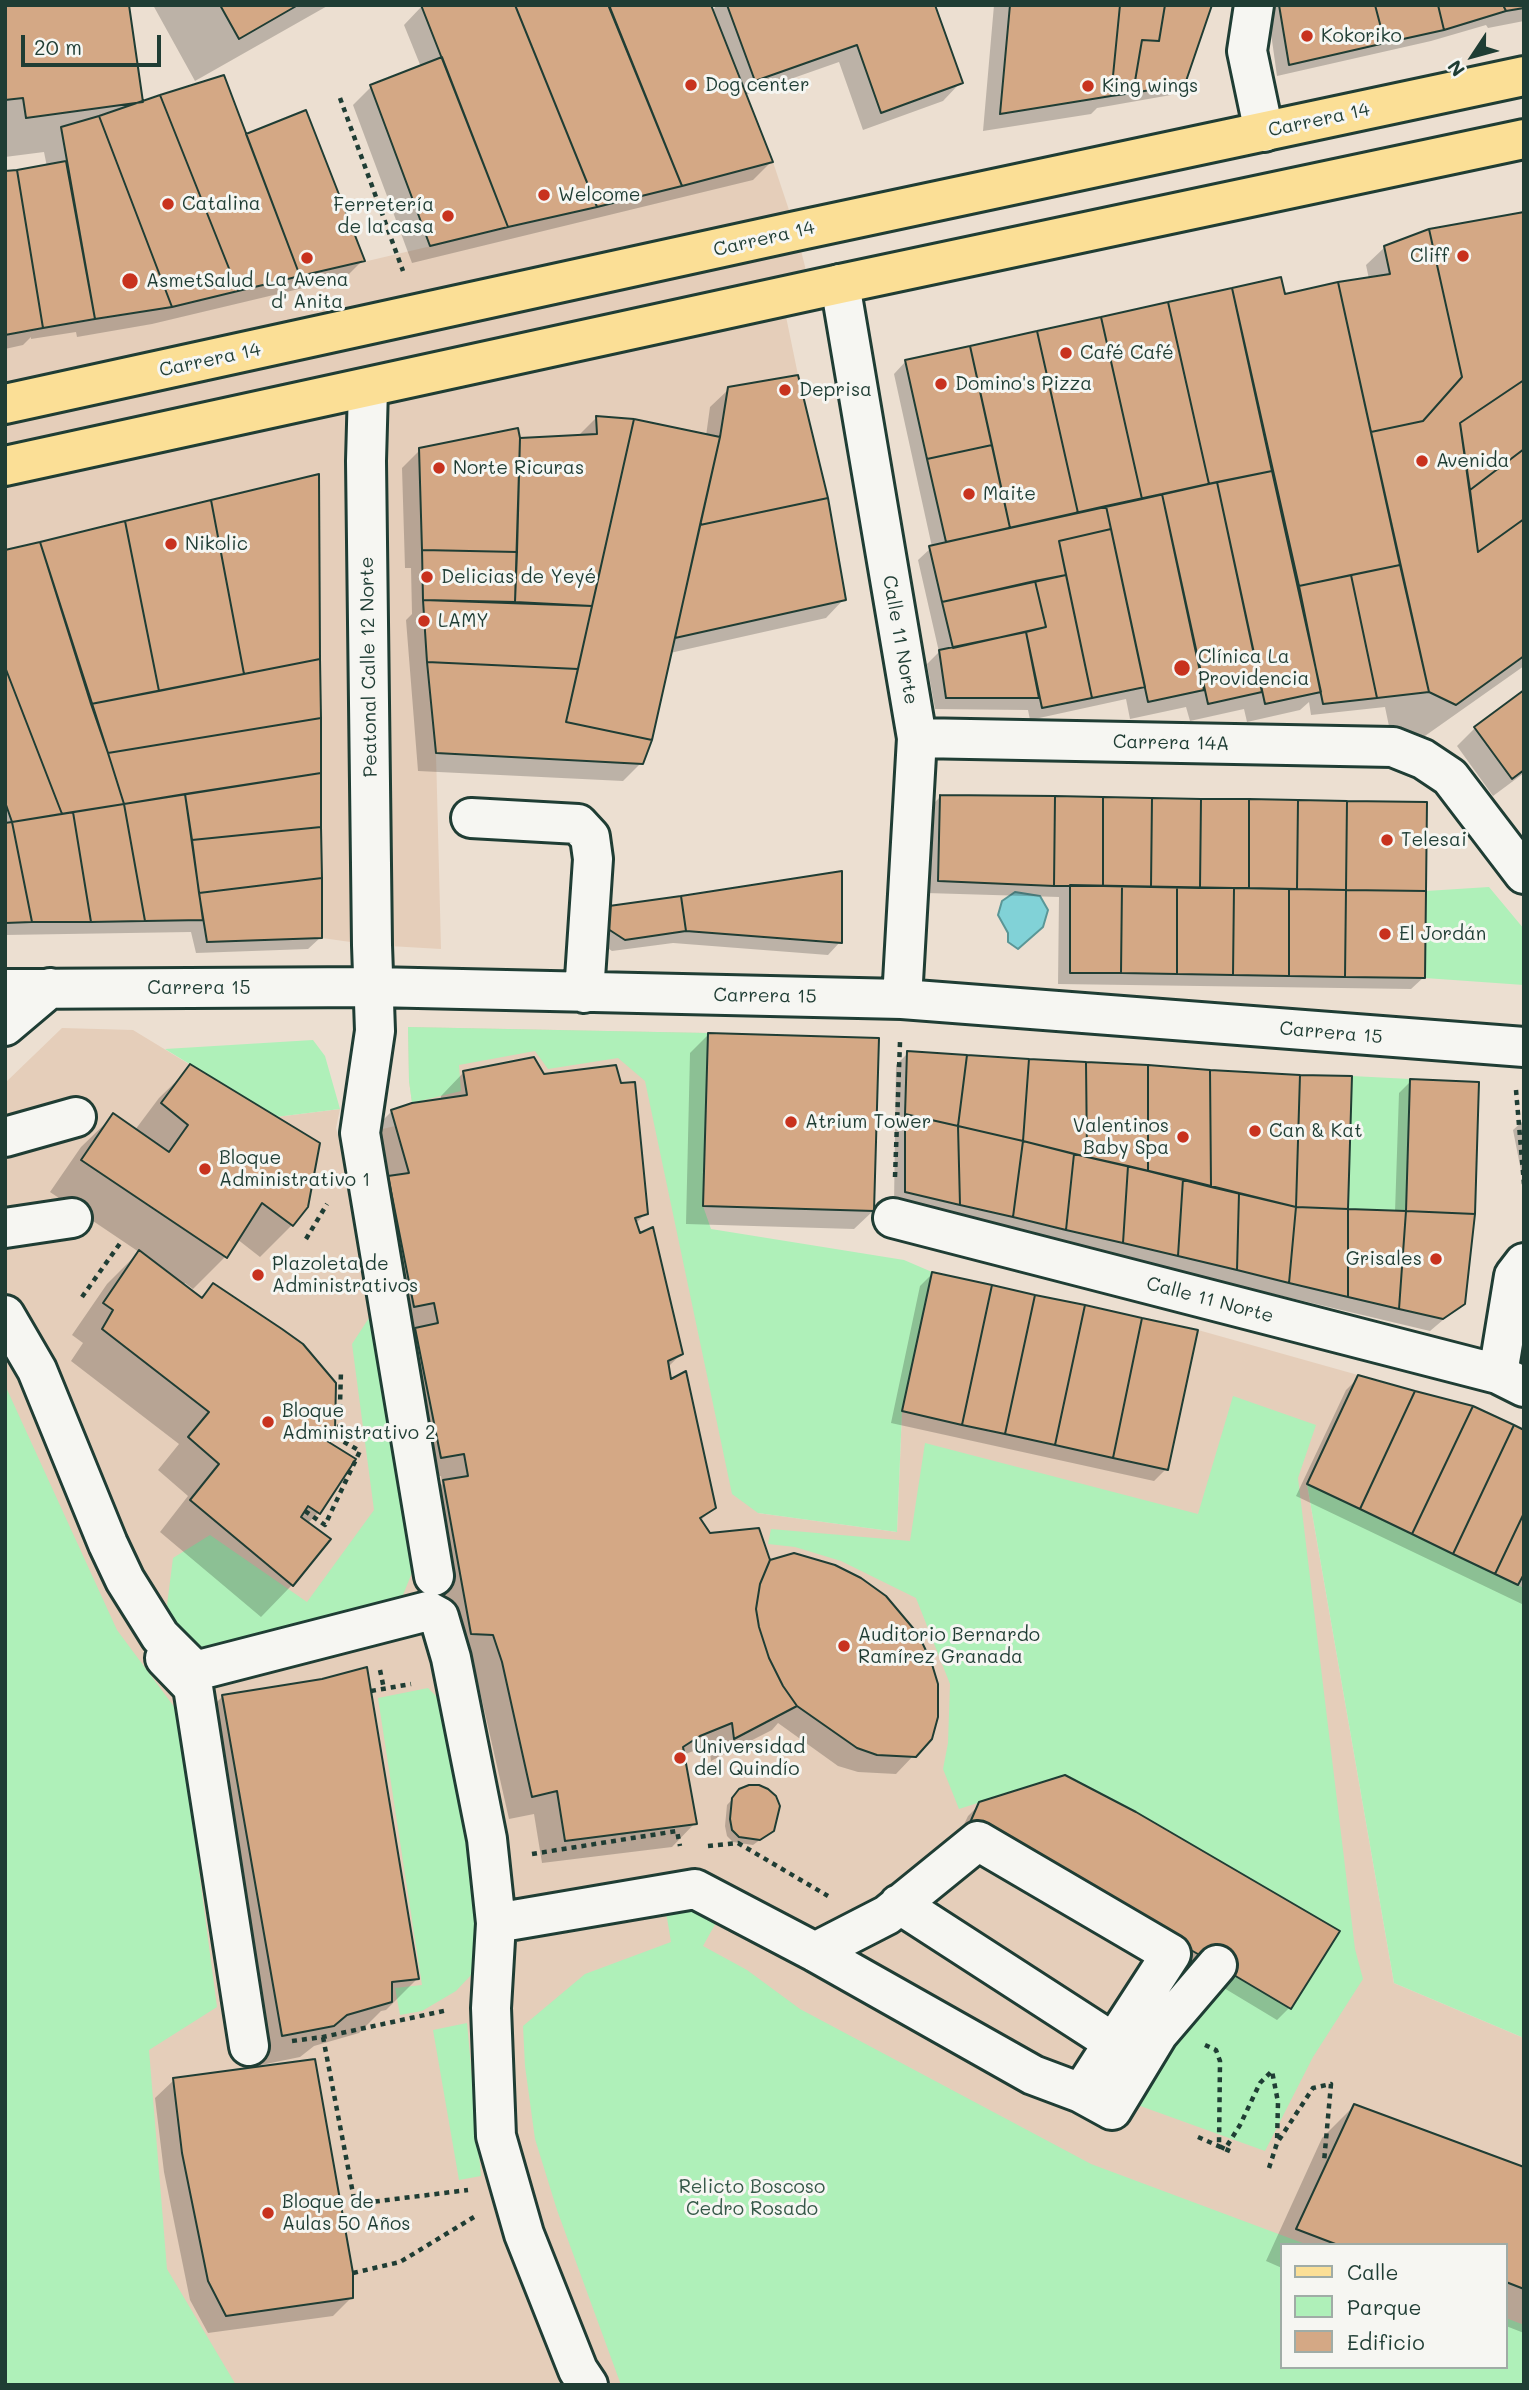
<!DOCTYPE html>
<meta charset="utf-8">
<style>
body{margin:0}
#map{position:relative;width:1529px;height:2390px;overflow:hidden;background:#ecdfd1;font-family:Mali,sans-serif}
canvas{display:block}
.frame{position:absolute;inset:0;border:7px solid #1f3d34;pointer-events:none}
.legend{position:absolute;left:1280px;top:2243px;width:228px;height:126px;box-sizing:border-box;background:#f6f6f2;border:2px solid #a0aca6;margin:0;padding:9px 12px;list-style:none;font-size:21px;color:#1f3d34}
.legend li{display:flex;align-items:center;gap:14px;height:35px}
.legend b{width:35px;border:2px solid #a0aca6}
.north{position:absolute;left:1438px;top:21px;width:70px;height:70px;-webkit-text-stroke:5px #f6f6f2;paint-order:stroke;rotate:234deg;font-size:19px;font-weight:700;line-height:28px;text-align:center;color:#1f3d34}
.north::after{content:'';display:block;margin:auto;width:24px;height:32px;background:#1f3d34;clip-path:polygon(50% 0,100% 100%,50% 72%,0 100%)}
.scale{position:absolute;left:21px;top:35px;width:140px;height:32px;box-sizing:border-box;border:4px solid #1f3d34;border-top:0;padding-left:9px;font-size:21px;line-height:24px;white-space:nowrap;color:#1f3d34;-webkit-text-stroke:5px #f6f6f2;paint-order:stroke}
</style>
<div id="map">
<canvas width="1529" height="2390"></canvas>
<div class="frame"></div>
<ul class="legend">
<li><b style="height:9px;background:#fbdf96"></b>Calle</li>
<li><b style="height:19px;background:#aff0b9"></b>Parque</li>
<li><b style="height:19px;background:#d4a885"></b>Edificio</li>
</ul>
<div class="north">N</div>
<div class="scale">20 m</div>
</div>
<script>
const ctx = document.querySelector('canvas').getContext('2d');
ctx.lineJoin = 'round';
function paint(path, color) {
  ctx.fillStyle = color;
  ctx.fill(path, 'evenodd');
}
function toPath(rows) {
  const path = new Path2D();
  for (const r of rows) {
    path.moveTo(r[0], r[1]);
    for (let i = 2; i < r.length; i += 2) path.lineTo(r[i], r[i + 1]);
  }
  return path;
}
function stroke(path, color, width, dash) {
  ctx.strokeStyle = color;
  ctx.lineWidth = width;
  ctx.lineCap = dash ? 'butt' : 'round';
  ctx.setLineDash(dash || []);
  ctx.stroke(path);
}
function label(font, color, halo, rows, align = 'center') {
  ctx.font = font + ' Mali,sans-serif';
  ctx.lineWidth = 6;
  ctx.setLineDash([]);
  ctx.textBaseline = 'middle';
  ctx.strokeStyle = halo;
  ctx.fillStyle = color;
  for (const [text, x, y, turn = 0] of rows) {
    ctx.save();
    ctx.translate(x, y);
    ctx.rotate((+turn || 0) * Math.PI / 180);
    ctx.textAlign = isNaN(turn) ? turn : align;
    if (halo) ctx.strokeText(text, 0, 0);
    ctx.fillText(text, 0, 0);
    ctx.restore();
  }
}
const built = toPath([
 [773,162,796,231,811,290,782,297,798,375,728,387,720,437,634,419,596,416,597,434,520,438,517,428,419,449,423,600,436,753,441,949,372,945,322,938,319,474,5,550,5,335,172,307,597,207],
 [408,1027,708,1033,703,1206,758,1513,897,1532,902,1411,1168,1470,1198,1330,1358,1375,1307,1484,1394,1983,1524,2038,1524,2385,5,2385,5,1083,62,1028,133,1030,276,1117,340,1109,336,1128,339,1139,395,1126,391,1110,412,1103,409,1081],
 [1282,2245,1506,2245,1506,2367,1282,2367]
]);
const green = toPath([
 [1489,887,1524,929,1524,985,1425,978,1426,891],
 [408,1027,708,1033,703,1206,711,1229,904,1260,932,1272,902,1411,897,1532,758,1513,732,1494,645,1081,618,1058,548,1069,535,1051,459,1065,461,1091,412,1103,409,1081],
 [313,1040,325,1056,340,1109,276,1117,165,1049],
 [1352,1076,1410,1079,1406,1211,1348,1209],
 [380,1301,417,1560,403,1595,392,1602,192,1657,167,1605,173,1558,210,1535,307,1602,374,1510,352,1344],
 [5,1385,117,1630,178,1712,217,2007,149,2050,167,2269,236,2385,5,2385],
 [1233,1396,1316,1425,1298,1478,1355,1949,1363,1979,1313,2057,1265,2151,1132,2103,1165,2044,1227,1971,1291,2009,1339,1931,1136,1812,1065,1775,959,1809,943,1769,948,1743,950,1684,916,1598,841,1561,795,1547,768,1544,771,1529,910,1541,925,1443,1198,1514],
 [1307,1484,1524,1588,1524,2038,1394,1983],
 [428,1688,439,1699,450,1735,476,1875,478,1962,472,1974,456,1991,422,2011,400,2015,395,1988,422,1985,378,1698],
 [696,1907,718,1919,703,1946,747,1970,800,2009,1091,2164,1308,2245,1282,2245,1282,2367,1506,2367,1506,2318,1524,2325,1524,2385,621,2385,557,2210,535,2139,525,2066,523,2026,585,1974,671,1942,666,1912],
 [467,2023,481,2176,459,2180,433,2030]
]);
const water = toPath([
 [1015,892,1040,896,1048,910,1043,927,1018,949,1008,942,1008,933,998,915,1002,901,1015,892]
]);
const shadow = toPath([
 [5,5,142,103,245,136,363,260,345,278,152,324,77,337,76,332,31,339,31,337,23,345,5,349,5,173,47,167,44,152,5,157],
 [153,5,329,5,195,81],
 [717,5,933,5,961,82,943,101,863,130,839,62,745,95,771,162,753,180,412,263,353,105,371,87,421,67,404,25,422,6,712,11],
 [994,5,1210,5,1184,83,1171,95,1097,108,1091,114,983,131],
 [1267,5,1524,5,1524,21,1488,28,1486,25,1431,41,1277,76],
 [1524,214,1524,666,1415,743,1390,731,1385,707,1311,715,1309,702,1300,710,1247,722,1244,709,1190,721,1186,707,1130,719,1126,699,1030,720,1028,710,935,709,927,664,939,652,918,560,932,547,894,374,906,361,1230,293,1233,290,1283,297,1369,279,1366,265,1385,247],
 [729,389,844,599,826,618,670,653,641,763,623,781,418,771,406,620,412,614,411,568,405,568,402,468,420,450,578,436,596,418,634,420,706,436,710,407],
 [5,551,321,937,308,949,196,953,191,932,5,935],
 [1524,692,1524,773,1493,796,1457,746,1475,728],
 [940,797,1425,804,1424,977,1411,989,1058,984,1059,897,926,893,928,809],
 [597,920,840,942,828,955,673,943,612,951,594,939],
 [708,1035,873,1211,854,1229,686,1224,690,1053],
 [908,1053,1346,1211,1395,1212,1399,1093,1411,1081,1463,1303,1430,1331,894,1204,896,1065],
 [191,1067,292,1225,260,1257,237,1239,225,1257,193,1289,185,1283,183,1285,200,1298,213,1285,324,1442,318,1513,307,1524,292,1585,261,1617,160,1532,188,1496,158,1470,179,1444,71,1361,83,1343,72,1335,107,1284,139,1252,50,1192,81,1147,113,1116,135,1130,159,1098],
 [464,1072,646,1213,635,1224,681,1354,667,1368,669,1381,715,1507,700,1521,709,1535,769,1563,914,1755,896,1774,858,1772,838,1766,778,1723,772,1730,711,1761,709,1745,683,1755,695,1823,672,1847,542,1863,534,1814,509,1819,479,1687,470,1658,448,1656,421,1505,442,1484,441,1476,418,1480,368,1135,392,1111,441,1101,441,1096],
 [1524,1120,1524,1186,1513,1130],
 [932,1274,1166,1469,1154,1481,891,1423,920,1286],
 [1359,1377,1524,1432,1524,1605,1296,1496,1346,1390],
 [223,1696,417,1979,386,2010,381,2011,359,2033,314,2046,300,2057,261,2065,351,2298,333,2316,208,2333,190,2300,164,2172,155,2098,174,2080,251,2069,191,1728],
 [740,1791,778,1806,773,1830,753,1845,733,1842,727,1836,725,1826,727,1805],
 [980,1804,1337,1932,1289,2008,1277,2020,1204,1976,958,1837,968,1816],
 [1354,2106,1524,2169,1524,2333,1506,2326,1506,2245,1282,2245,1282,2268,1266,2261,1322,2138]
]);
const building = toPath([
 [5,5,129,5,143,102,26,118,23,98,5,100,5,5],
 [220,5,298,5,239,39,220,5],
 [421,5,515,5,597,207,508,227,421,5],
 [515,5,609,5,682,186,597,207,515,5],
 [614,5,711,5,773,162,682,186,609,7,614,5],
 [727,5,935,5,963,83,881,113,857,45,755,81,727,5],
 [1010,5,1120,5,1111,96,1000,114,1010,5],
 [1120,5,1165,5,1159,41,1142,40,1133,93,1111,96,1120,5],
 [1165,5,1212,5,1185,84,1133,93,1142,40,1159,41,1165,5],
 [1279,5,1375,5,1385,43,1289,65,1279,5],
 [1375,5,1438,5,1444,30,1385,43,1375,5],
 [1438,5,1503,5,1506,11,1444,30,1438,5],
 [1503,5,1524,5,1524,8,1506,11,1503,5],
 [442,57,508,227,430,246,370,85,442,57],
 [224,75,300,276,238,291,160,95,224,75],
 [160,95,238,291,172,307,99,116,160,95],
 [306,110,365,261,300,276,246,134,306,110],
 [99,116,172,307,95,319,61,127,99,116],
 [66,161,95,319,43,328,17,170,66,161],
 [17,170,43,328,5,335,5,171,17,170],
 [1524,212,1524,380,1460,423,1478,552,1524,519,1524,656,1456,705,1429,692,1371,432,1423,421,1462,377,1429,229,1524,212],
 [1429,229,1462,377,1423,421,1371,432,1338,282,1390,274,1384,246,1429,229],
 [1281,277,1285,294,1338,282,1400,565,1299,586,1232,288,1281,277],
 [1232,288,1272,471,1209,484,1168,302,1232,288],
 [1168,302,1209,484,1142,499,1101,317,1168,302],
 [1101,317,1142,499,1078,513,1037,331,1101,317],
 [1037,331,1078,513,1010,528,970,346,1037,331],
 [970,346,992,445,927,459,905,360,970,346],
 [798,375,828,498,700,525,720,437,728,387,798,375],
 [1524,380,1524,449,1470,490,1460,423,1524,380],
 [596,416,634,419,592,606,515,602,520,438,597,434,596,416],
 [634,419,720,437,652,740,566,722,634,419],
 [518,428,520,438,517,552,422,550,419,448,518,428],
 [992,445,1010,528,946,542,927,459,992,445],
 [1524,449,1524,519,1478,552,1470,490,1524,449],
 [1272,471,1321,692,1265,704,1217,482,1272,471],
 [319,474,320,659,244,674,211,500,319,474],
 [1217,482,1262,692,1208,704,1162,494,1217,482],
 [1162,494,1204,690,1148,702,1106,506,1162,494],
 [828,498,846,600,675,638,700,525,828,498],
 [211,500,244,674,159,691,125,521,211,500],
 [1106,506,1111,529,1059,541,1066,575,942,602,929,546,1106,506],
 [125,521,159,691,91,704,40,542,125,521],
 [1111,529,1145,687,1092,698,1059,541,1111,529],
 [40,542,108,753,124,804,62,814,5,667,5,550,40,542],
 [422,550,517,552,515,602,423,600,422,550],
 [1400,565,1429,692,1377,698,1351,575,1400,565],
 [1066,575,1092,698,1042,708,1026,632,1046,627,1035,581,1066,575],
 [1351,575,1377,698,1323,704,1299,586,1351,575],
 [1035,581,1046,627,953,648,942,602,1035,581],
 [423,600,592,606,578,669,427,662,423,600],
 [1026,632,1039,698,946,698,939,650,1026,632],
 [320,659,321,718,108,753,91,704,320,659],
 [427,662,578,669,566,722,652,740,643,764,436,753,427,662],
 [5,667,62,814,12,822,5,802,5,667],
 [1524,690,1524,770,1512,779,1474,727,1524,690],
 [321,718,321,773,124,804,108,753,321,718],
 [321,773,321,827,192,840,185,794,321,773],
 [185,794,203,920,145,921,124,804,185,794],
 [940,795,1055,796,1054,886,938,881,940,795],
 [1055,796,1103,797,1103,886,1054,886,1055,796],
 [1103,797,1152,798,1151,887,1103,886,1103,797],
 [1152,798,1201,799,1200,888,1151,887,1152,798],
 [1201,799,1249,799,1249,888,1200,888,1201,799],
 [1249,799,1298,800,1297,889,1249,888,1249,799],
 [1298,800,1347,801,1346,890,1297,889,1298,800],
 [1347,801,1427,802,1426,891,1346,890,1347,801],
 [124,804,145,921,91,922,73,812,124,804],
 [73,812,91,922,32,922,12,822,73,812],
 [12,822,32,922,5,923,5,823,12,822],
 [321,827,322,878,199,893,192,840,321,827],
 [842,871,842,943,686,931,681,896,842,871],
 [322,878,322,938,207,942,199,893,322,878],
 [1070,885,1122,886,1121,973,1070,973,1070,885],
 [1122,886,1177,887,1177,974,1121,973,1122,886],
 [1177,887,1234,888,1233,975,1177,974,1177,887],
 [1234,888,1289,889,1289,976,1233,975,1234,888],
 [1289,889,1346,890,1345,977,1289,976,1289,889],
 [1346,890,1426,891,1425,978,1345,977,1346,890],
 [681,896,686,931,625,940,605,927,609,906,681,896],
 [708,1033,879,1038,874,1211,703,1206,708,1033],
 [907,1051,967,1055,958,1126,905,1114,907,1051],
 [967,1055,1029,1059,1023,1141,958,1126,967,1055],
 [534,1057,544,1074,616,1065,621,1083,635,1082,648,1214,635,1218,640,1233,653,1227,683,1354,668,1361,671,1379,686,1371,716,1508,700,1518,710,1533,759,1528,770,1560,760,1584,756,1609,759,1627,769,1658,783,1686,797,1706,734,1739,732,1723,700,1736,683,1747,697,1824,565,1841,557,1791,532,1797,502,1662,493,1635,471,1634,443,1480,468,1476,464,1454,441,1458,415,1328,438,1323,434,1303,414,1307,388,1176,409,1173,391,1110,412,1103,467,1095,463,1071,534,1057],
 [1029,1059,1086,1062,1087,1157,1023,1141,1029,1059],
 [1086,1062,1148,1065,1148,1171,1087,1157,1086,1062],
 [190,1064,320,1143,308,1207,293,1226,262,1203,227,1258,81,1160,113,1113,169,1152,188,1125,161,1103,190,1064],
 [1148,1065,1210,1070,1211,1187,1148,1171,1148,1065],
 [1210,1070,1300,1075,1296,1207,1211,1187,1210,1070],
 [1300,1075,1352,1076,1348,1209,1296,1207,1300,1075],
 [1410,1079,1479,1082,1475,1214,1406,1211,1410,1079],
 [905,1114,958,1126,960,1205,905,1192,905,1114],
 [958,1126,1023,1141,1013,1217,960,1205,958,1126],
 [1023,1141,1074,1154,1066,1230,1013,1217,1023,1141],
 [1074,1154,1128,1166,1123,1243,1066,1230,1074,1154],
 [1128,1166,1183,1179,1178,1256,1123,1243,1128,1166],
 [1183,1179,1239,1193,1237,1270,1178,1256,1183,1179],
 [1239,1193,1296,1207,1289,1283,1237,1270,1239,1193],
 [1296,1207,1348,1209,1348,1297,1289,1283,1296,1207],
 [1348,1209,1406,1211,1399,1309,1348,1297,1348,1209],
 [1406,1211,1475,1214,1465,1304,1443,1319,1399,1309,1406,1211],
 [139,1250,202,1298,213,1283,282,1329,303,1344,336,1383,335,1431,327,1441,356,1459,320,1514,308,1506,301,1517,331,1539,293,1586,190,1500,219,1464,188,1437,209,1412,102,1329,113,1310,103,1303,139,1250],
 [932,1272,992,1285,962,1425,902,1411,932,1272],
 [992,1285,1035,1295,1005,1434,962,1425,992,1285],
 [1035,1295,1085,1305,1055,1445,1005,1434,1035,1295],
 [1085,1305,1142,1318,1113,1458,1055,1445,1085,1305],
 [1142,1318,1198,1330,1168,1470,1113,1458,1142,1318],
 [1358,1375,1415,1391,1360,1509,1307,1484,1358,1375],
 [1415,1391,1473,1406,1412,1534,1360,1509,1415,1391],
 [1473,1406,1514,1425,1453,1554,1412,1534,1473,1406],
 [1514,1425,1524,1430,1524,1513,1495,1574,1453,1554,1514,1425],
 [1524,1513,1524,1574,1518,1585,1495,1574,1524,1513],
 [794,1553,835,1565,861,1578,886,1596,918,1634,931,1661,938,1684,938,1717,932,1739,916,1757,877,1755,857,1748,797,1706,783,1686,769,1658,759,1627,756,1609,760,1584,770,1560,794,1553],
 [367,1667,419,1979,392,1982,392,2002,347,2015,334,2026,282,2036,222,1695,322,1679,367,1667],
 [1065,1775,1136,1812,1340,1931,1291,2009,1217,1965,980,1829,969,1825,979,1802,1065,1775],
 [749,1785,759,1785,768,1789,776,1796,780,1806,774,1831,760,1840,739,1837,732,1830,730,1819,732,1798,739,1789,749,1785],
 [315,2059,353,2273,353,2298,226,2316,208,2281,182,2153,173,2078,315,2059],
 [1354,2104,1524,2167,1524,2289,1506,2282,1506,2245,1338,2245,1296,2229,1354,2104]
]);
const path = toPath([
 [340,98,403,271],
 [1516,1090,1524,1184],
 [895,1177,900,1042],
 [306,1239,327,1204],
 [82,1297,121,1242],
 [305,1511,325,1525,360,1451,339,1439,341,1371],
 [380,1670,384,1689],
 [371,1691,411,1684],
 [708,1846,738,1843,828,1896],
 [532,1854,677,1831,680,1846],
 [323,2037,355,2204,468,2190],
 [292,2041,323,2037,448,2010],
 [1205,2045,1216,2050,1220,2061,1219,2146,1225,2149,1240,2125,1260,2083,1272,2071,1278,2102,1277,2143],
 [1198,2137,1232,2152],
 [1269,2168,1277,2143,1313,2088,1331,2084,1324,2162],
 [353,2273,400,2262,474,2217]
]);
const minor = toPath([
 [1254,5,1247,51,1264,132],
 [840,284,917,738,902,999],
 [368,388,366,461,372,945,375,1031,360,1133,434,1576],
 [917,738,1393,747,1423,759,1450,777,1524,874],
 [471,818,578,824,590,837,593,859,584,993],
 [5,989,374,987,902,999,1524,1047],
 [5,1026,50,988],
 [5,1137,76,1117],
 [893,1218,1498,1374,1524,1387],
 [5,1228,72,1218],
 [5,1315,37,1370,108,1544,125,1580,160,1636,195,1671,428,1611,439,1617,451,1658,487,1839,496,1923,491,2008,496,2136,524,2234,578,2370,588,2385],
 [1498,1374,1514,1276,1524,1263],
 [165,1658,193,1687,249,2046],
 [899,1904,1114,2043],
 [496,1923,695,1889,815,1952,1033,2075,1081,2093,1112,2110,1158,2034,1217,1965],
 [815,1952,887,1915,978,1841,1171,1954,1081,2093]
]);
const major = toPath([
 [5,404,796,231,1524,76],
 [5,466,840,284,1524,139]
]);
const markers = [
 [1307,36,7,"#c8321e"],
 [691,85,7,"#c8321e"],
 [1088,86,7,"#c8321e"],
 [544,195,7,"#c8321e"],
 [168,204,7,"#c8321e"],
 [448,216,7,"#c8321e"],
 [1463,256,7,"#c8321e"],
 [307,258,7,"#c8321e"],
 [130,281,9,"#c8321e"],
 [1066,353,7,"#c8321e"],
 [941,384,7,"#c8321e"],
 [785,390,7,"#c8321e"],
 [1422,461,7,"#c8321e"],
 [439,468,7,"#c8321e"],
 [969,494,7,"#c8321e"],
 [171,544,7,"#c8321e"],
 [427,577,7,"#c8321e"],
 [424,621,7,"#c8321e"],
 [1182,668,9,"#c8321e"],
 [1387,840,7,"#c8321e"],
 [1385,934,7,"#c8321e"],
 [791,1122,7,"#c8321e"],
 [1255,1131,7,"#c8321e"],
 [1183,1137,7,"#c8321e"],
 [205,1169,7,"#c8321e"],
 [1436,1259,7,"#c8321e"],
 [258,1275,7,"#c8321e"],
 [268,1422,7,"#c8321e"],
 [844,1646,7,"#c8321e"],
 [680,1758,7,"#c8321e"],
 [268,2213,7,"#c8321e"]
];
const poiNames = [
 ["Kokoriko",1321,36],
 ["Dog center",705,85],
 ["King wings",1102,86],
 ["Welcome",558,195],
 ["Catalina",182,204],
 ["Ferretería",434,205,"right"],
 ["de la casa",434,227,"right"],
 ["Cliff",1449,256,"right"],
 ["La Avena",307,280,"center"],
 ["d' Anita",307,302,"center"],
 ["AsmetSalud",146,281],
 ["Café Café",1080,353],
 ["Domino's Pizza",955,384],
 ["Deprisa",799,390],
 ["Avenida",1436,461],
 ["Norte Ricuras",453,468],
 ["Maite",983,494],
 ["Nikolic",185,544],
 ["Delicias de Yeyé",441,577],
 ["LAMY",438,621],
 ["Clínica La",1198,657],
 ["Providencia",1198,679],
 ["Telesai",1401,840],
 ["El Jordán",1399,934],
 ["Atrium Tower",805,1122],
 ["Valentinos",1169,1126,"right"],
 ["Baby Spa",1169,1148,"right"],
 ["Can & Kat",1269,1131],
 ["Bloque",219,1158],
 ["Administrativo 1",219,1180],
 ["Grisales",1422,1259,"right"],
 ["Plazoleta de",272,1264],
 ["Administrativos",272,1286],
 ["Bloque",282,1411],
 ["Administrativo 2",282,1433],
 ["Auditorio Bernardo",858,1635],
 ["Ramírez Granada",858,1657],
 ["Universidad",694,1747],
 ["del Quindío",694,1769],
 ["Bloque de",282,2202],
 ["Aulas 50 Años",282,2224]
];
const streetNames = [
 ["Carrera 14",1319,120,-12],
 ["Carrera 14",764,239,-13],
 ["Carrera 14",210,360,-12],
 ["Calle 11 Norte",900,640,80],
 ["Peatonal Calle 12 Norte",369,667,-91],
 ["Carrera 14A",1171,743,1],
 ["Carrera 15",199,988],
 ["Carrera 15",765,996,1],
 ["Carrera 15",1331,1033,5],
 ["Calle 11 Norte",1210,1300,15]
];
const parkNames = [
 ["Relicto Boscoso",752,2187],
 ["Cedro Rosado",752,2209]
];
paint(built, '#e5ceba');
paint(green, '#aff0b9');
paint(water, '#81d2d7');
stroke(water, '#5a9696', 2);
paint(shadow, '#0003');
paint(building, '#d4a885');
stroke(building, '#1f3d34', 2);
stroke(minor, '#1f3d34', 44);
stroke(major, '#1f3d34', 44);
stroke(path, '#1f3d34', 4.5, [5, 5]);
stroke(minor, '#f6f6f2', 38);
stroke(major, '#fbdf96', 38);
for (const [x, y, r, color] of markers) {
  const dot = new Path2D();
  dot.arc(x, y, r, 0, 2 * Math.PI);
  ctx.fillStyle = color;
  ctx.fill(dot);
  stroke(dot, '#f6f6f2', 2.5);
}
label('19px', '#1f3d34', '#f6f6f2', poiNames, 'left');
label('19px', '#1f3d34', '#f6f6f2', streetNames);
label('19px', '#355848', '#f6f6f2', parkNames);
</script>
